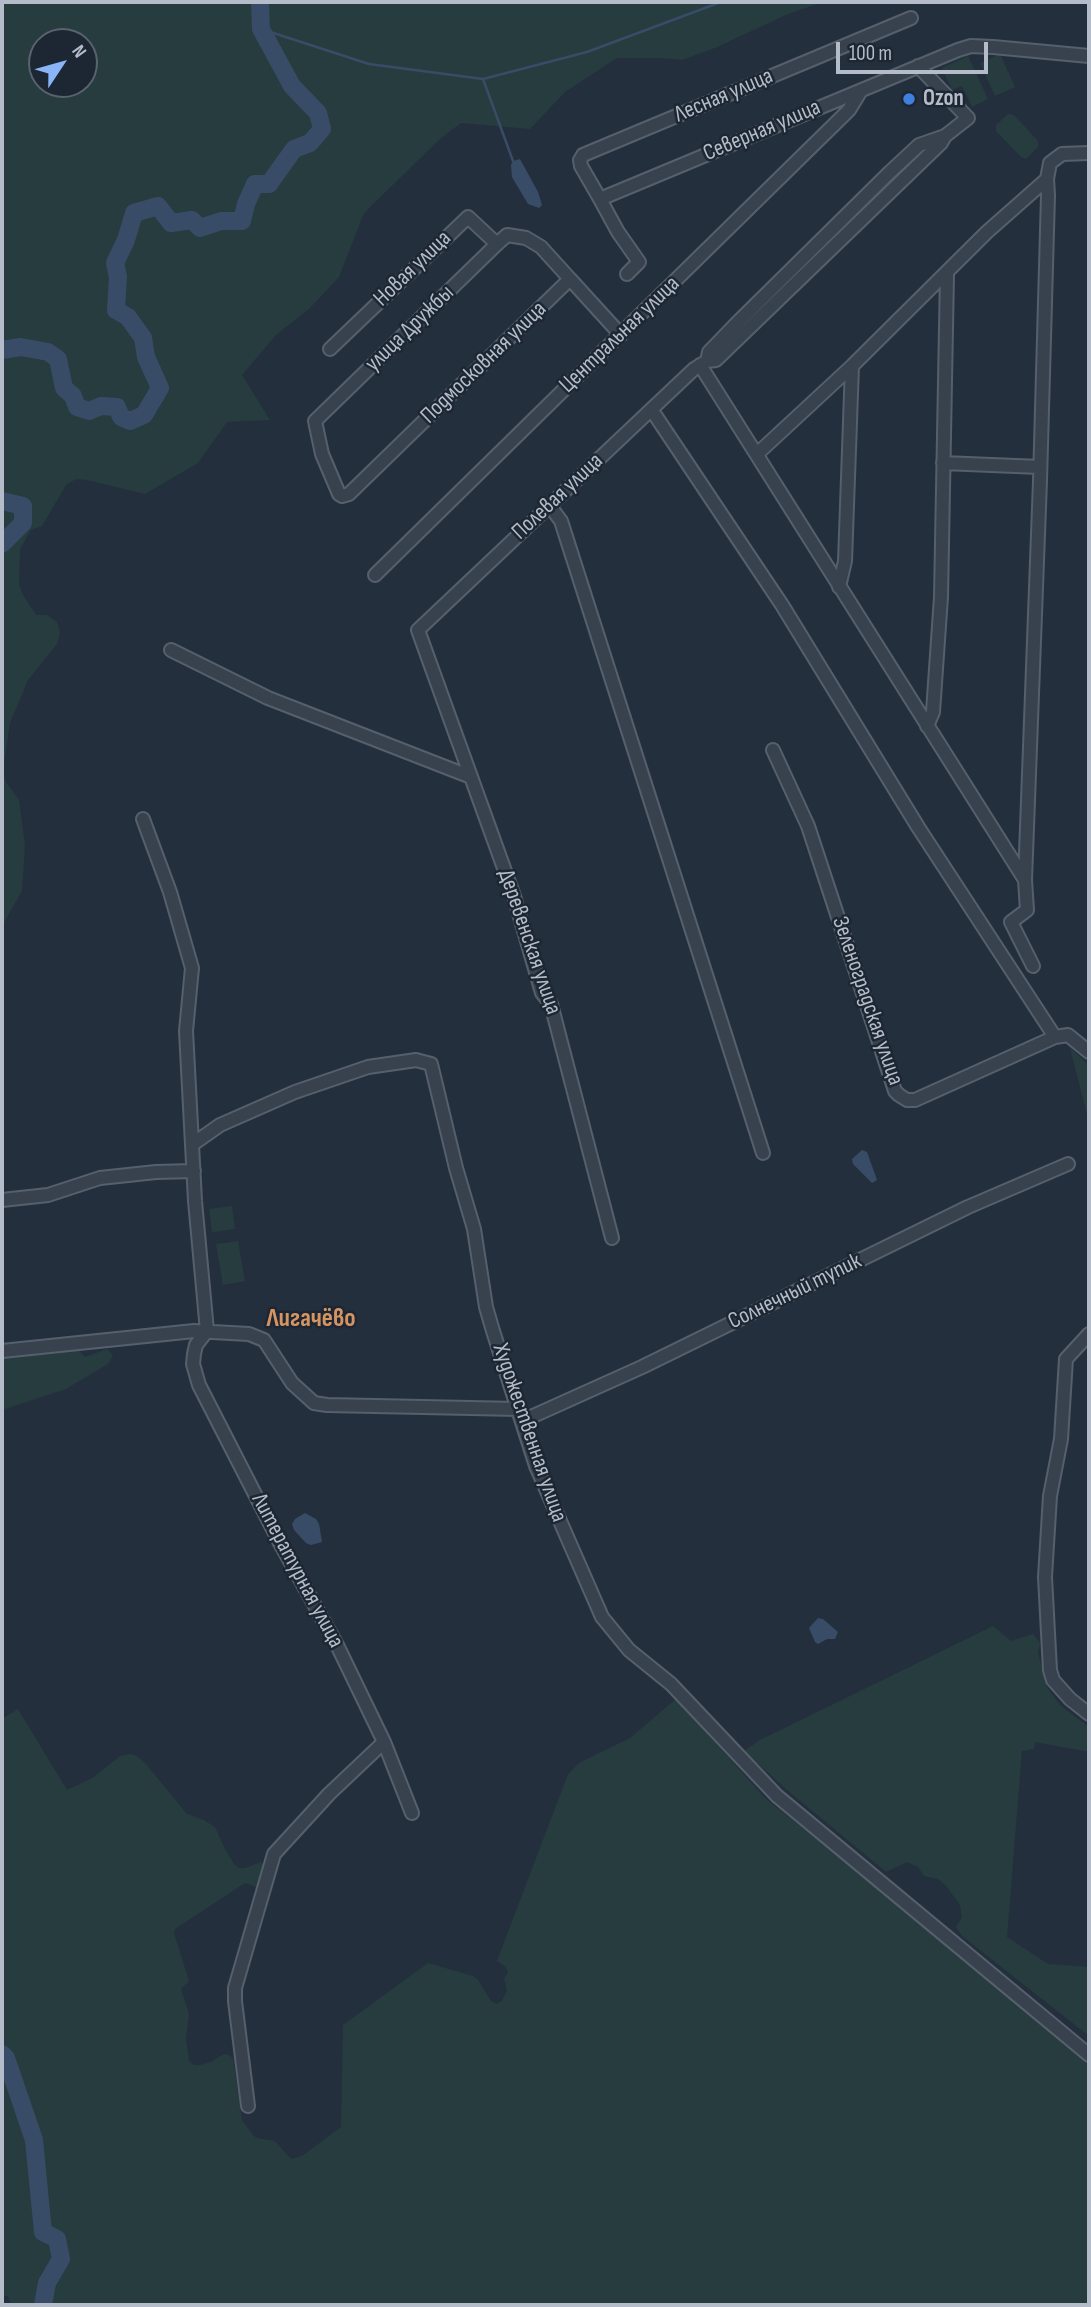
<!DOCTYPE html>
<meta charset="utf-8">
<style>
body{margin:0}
#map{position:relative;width:1091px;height:2307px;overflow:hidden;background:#242f3e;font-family:"Sofia Sans Condensed",sans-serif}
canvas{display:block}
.frame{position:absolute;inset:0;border:4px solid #b4bcc9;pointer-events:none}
.north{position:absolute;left:28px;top:28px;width:70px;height:70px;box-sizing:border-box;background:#1d2633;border:2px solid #59626f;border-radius:50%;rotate:54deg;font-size:19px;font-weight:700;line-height:28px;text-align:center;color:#b4bcc9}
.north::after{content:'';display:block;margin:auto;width:24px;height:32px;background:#8ab4f8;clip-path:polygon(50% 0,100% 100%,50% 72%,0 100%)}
.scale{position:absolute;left:836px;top:42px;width:152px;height:32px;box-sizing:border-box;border:4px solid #b4bcc9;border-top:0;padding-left:9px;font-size:21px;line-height:24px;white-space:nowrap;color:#b4bcc9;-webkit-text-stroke:5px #1d2633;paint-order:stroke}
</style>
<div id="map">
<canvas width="1091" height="2307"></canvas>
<div class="frame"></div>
<div class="north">N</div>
<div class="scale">100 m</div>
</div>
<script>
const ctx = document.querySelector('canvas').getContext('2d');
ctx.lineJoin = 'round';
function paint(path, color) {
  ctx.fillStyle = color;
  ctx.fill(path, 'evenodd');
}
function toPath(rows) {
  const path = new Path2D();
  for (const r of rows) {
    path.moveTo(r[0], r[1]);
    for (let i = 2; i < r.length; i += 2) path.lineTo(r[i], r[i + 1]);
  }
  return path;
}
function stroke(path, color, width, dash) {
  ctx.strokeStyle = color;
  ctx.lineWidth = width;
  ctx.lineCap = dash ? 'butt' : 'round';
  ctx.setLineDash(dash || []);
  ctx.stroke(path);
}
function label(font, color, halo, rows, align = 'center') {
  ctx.font = font + ' "Sofia Sans Condensed",sans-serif';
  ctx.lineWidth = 5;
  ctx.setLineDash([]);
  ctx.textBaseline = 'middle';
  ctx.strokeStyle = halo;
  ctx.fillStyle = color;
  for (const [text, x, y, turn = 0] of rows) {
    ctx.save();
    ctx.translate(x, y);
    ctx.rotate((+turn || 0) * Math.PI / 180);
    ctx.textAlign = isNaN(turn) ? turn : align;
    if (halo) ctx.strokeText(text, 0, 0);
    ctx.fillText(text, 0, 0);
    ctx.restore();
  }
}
const green = toPath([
 [2,2,823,2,788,14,715,48,682,60,662,58,617,58,565,92,530,129,461,123,440,139,364,213,339,277,309,309,276,335,242,375,270,420,227,422,198,463,145,494,87,480,76,479,66,485,42,526,31,530,20,549,19,584,23,595,36,615,47,615,57,622,60,633,57,644,28,680,10,723,3,771,6,782,19,800,25,845,22,891,2,926],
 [42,42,84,42,84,84,42,84],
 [1000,54,1015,87,995,96,980,63],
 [968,56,988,99,972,107,962,86,952,90,942,68],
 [1008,114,1014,115,1038,141,1038,147,1026,159,1021,157,996,131,996,125],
 [1070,1048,1089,1065,1089,1122],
 [232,1206,235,1229,212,1232,209,1209],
 [238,1241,245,1281,223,1285,216,1244],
 [77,1349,85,1357,107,1349,113,1355,108,1364,66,1389,2,1410,2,1357],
 [993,1626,1011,1641,1033,1634,1040,1643,1038,1653,1047,1687,1060,1705,1089,1727,1089,1752,1035,1742,1034,1749,1022,1751,1007,1937,1048,1964,1089,1967,1089,2036,962,1936,956,1927,962,1917,960,1905,947,1887,938,1879,924,1876,918,1867,907,1862,886,1872,787,1790,744,1751,760,1740],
 [676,1699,766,1799,892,1899,1089,2066,1089,2305,11,2305,8,2296,2,2296,2,1719,18,1709,67,1790,94,1777,120,1756,131,1754,137,1756,146,1764,187,1814,204,1820,215,1827,225,1849,234,1864,239,1868,245,1868,261,1862,265,1866,261,1883,256,1887,245,1883,175,1929,174,1933,189,1981,181,1989,189,2014,186,2039,189,2061,194,2065,200,2065,211,2062,222,2055,227,2054,233,2058,242,2120,253,2135,257,2138,275,2141,291,2159,302,2156,341,2127,343,2025,428,1963,473,1976,478,1980,491,2001,497,2004,502,2001,507,1990,504,1978,508,1973,506,1967,497,1961,568,1774,579,1763,630,1738]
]);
const water = toPath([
 [520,159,538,192,542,205,539,208,528,204,512,177,511,165,513,161],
 [862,1150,867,1152,877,1180,872,1183,853,1164,852,1159],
 [305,1513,316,1519,319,1524,322,1542,311,1545,306,1543,294,1530,292,1524,295,1519],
 [818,1618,823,1619,838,1632,835,1639,827,1639,818,1644,815,1642,809,1628]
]);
const stream = toPath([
 [261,29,369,64,483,79,587,52,721,2],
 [483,79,513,161]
]);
const river = toPath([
 [2,350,21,347,48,352,58,359,64,388,73,396,77,407,89,411,101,406,117,407,121,417,130,421,144,415,160,388,146,357,143,338,128,317,116,310,118,277,115,263,126,240,134,213,158,206,171,223,192,220,200,228,221,221,242,221,246,204,255,184,269,184,294,149,310,143,322,129,318,113,292,86,261,29,260,2],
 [2,501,23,506,23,523,2,544],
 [2,2054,6,2058,34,2140,43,2232,57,2239,61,2259,47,2283,43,2305]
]);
const minor = toPath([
 [600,199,581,166,580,160,583,155,911,18],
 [627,274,639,262,618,232,600,199,958,50,971,46,993,47,1089,56],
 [570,279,541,247,526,238,507,235,497,244,315,421,322,454,339,494,342,496,349,494,570,279,621,335],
 [330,349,468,217,497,244],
 [707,361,709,352,736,324,890,172,919,145,945,136],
 [700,365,1025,880,1027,910,1011,922,1033,966],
 [655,415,782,605,918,827,1055,1037],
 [757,454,852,366,987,232,1047,179,1050,163,1062,154,1089,153],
 [943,463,1040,467],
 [549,505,561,521,763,1153],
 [375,575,849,110,860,92],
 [839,587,845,561,852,366],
 [171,650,268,698,471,777],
 [927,726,933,712,941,597,947,274],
 [773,750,808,826,895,1091,899,1095,907,1100,915,1100,1055,1037,1068,1035,1089,1052],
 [143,819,170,892,192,968,186,1031,195,1201,207,1331,196,1345,194,1354,193,1364,199,1385,280,1543,338,1647,384,1742,412,1813],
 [1025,880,1040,481,1048,195,1047,179],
 [193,1144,220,1125,295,1092,368,1067,416,1060,431,1064,456,1168,474,1229,486,1307,493,1331,536,1466,602,1617,629,1650,671,1684,777,1796,1089,2055],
 [2,1200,48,1195,100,1178,156,1172,194,1171],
 [612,1238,551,1004,542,993,514,896,418,630,694,369,707,361,716,360,941,143,945,136,968,118,918,66],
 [1089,1334,1066,1359,1061,1439,1050,1496,1045,1577,1050,1670,1053,1680,1070,1699,1089,1714],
 [2,1351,194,1331,249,1334,264,1340,292,1383,314,1403,327,1405,518,1409],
 [522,1421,642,1367,968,1207,1068,1164],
 [248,2106,235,2001,235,1988,274,1854,329,1794,384,1742]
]);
const markers = [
 [909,99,7,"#3f7fe0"]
];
const streetNames = [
 ["Лесная улица",724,96,-23],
 ["Северная улица",762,131,-23],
 ["Новая улица",413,269,-44],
 ["улица Дружбы",410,329,-44],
 ["Центральная улица",620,335,-44],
 ["Подмосковная улица",484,363,-44],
 ["Полевая улица",558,497,-43],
 ["Деревенская улица",529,942,71],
 ["Зеленоградская улица",867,1001,71],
 ["Солнечный тупик",795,1292,-26],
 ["Художественная улица",529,1433,71],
 ["Литературная улица",297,1571,62]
];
const poiNames = [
 ["Ozon",923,99]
];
const quarterNames = [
 ["Лигачёво",311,1319]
];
paint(green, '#263c3f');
paint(water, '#394c67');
stroke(stream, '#394c67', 2.5);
stroke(river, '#394c67', 18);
stroke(minor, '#565f6c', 16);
stroke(minor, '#38414e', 12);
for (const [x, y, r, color] of markers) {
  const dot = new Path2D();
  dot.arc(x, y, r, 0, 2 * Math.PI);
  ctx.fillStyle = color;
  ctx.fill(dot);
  stroke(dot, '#1d2633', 2.5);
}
label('23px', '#b4bcc9', '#1d2633', streetNames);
label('bold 23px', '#b4bcc9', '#1d2633', poiNames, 'left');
label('bold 26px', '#d59563', '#1d2633', quarterNames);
</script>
